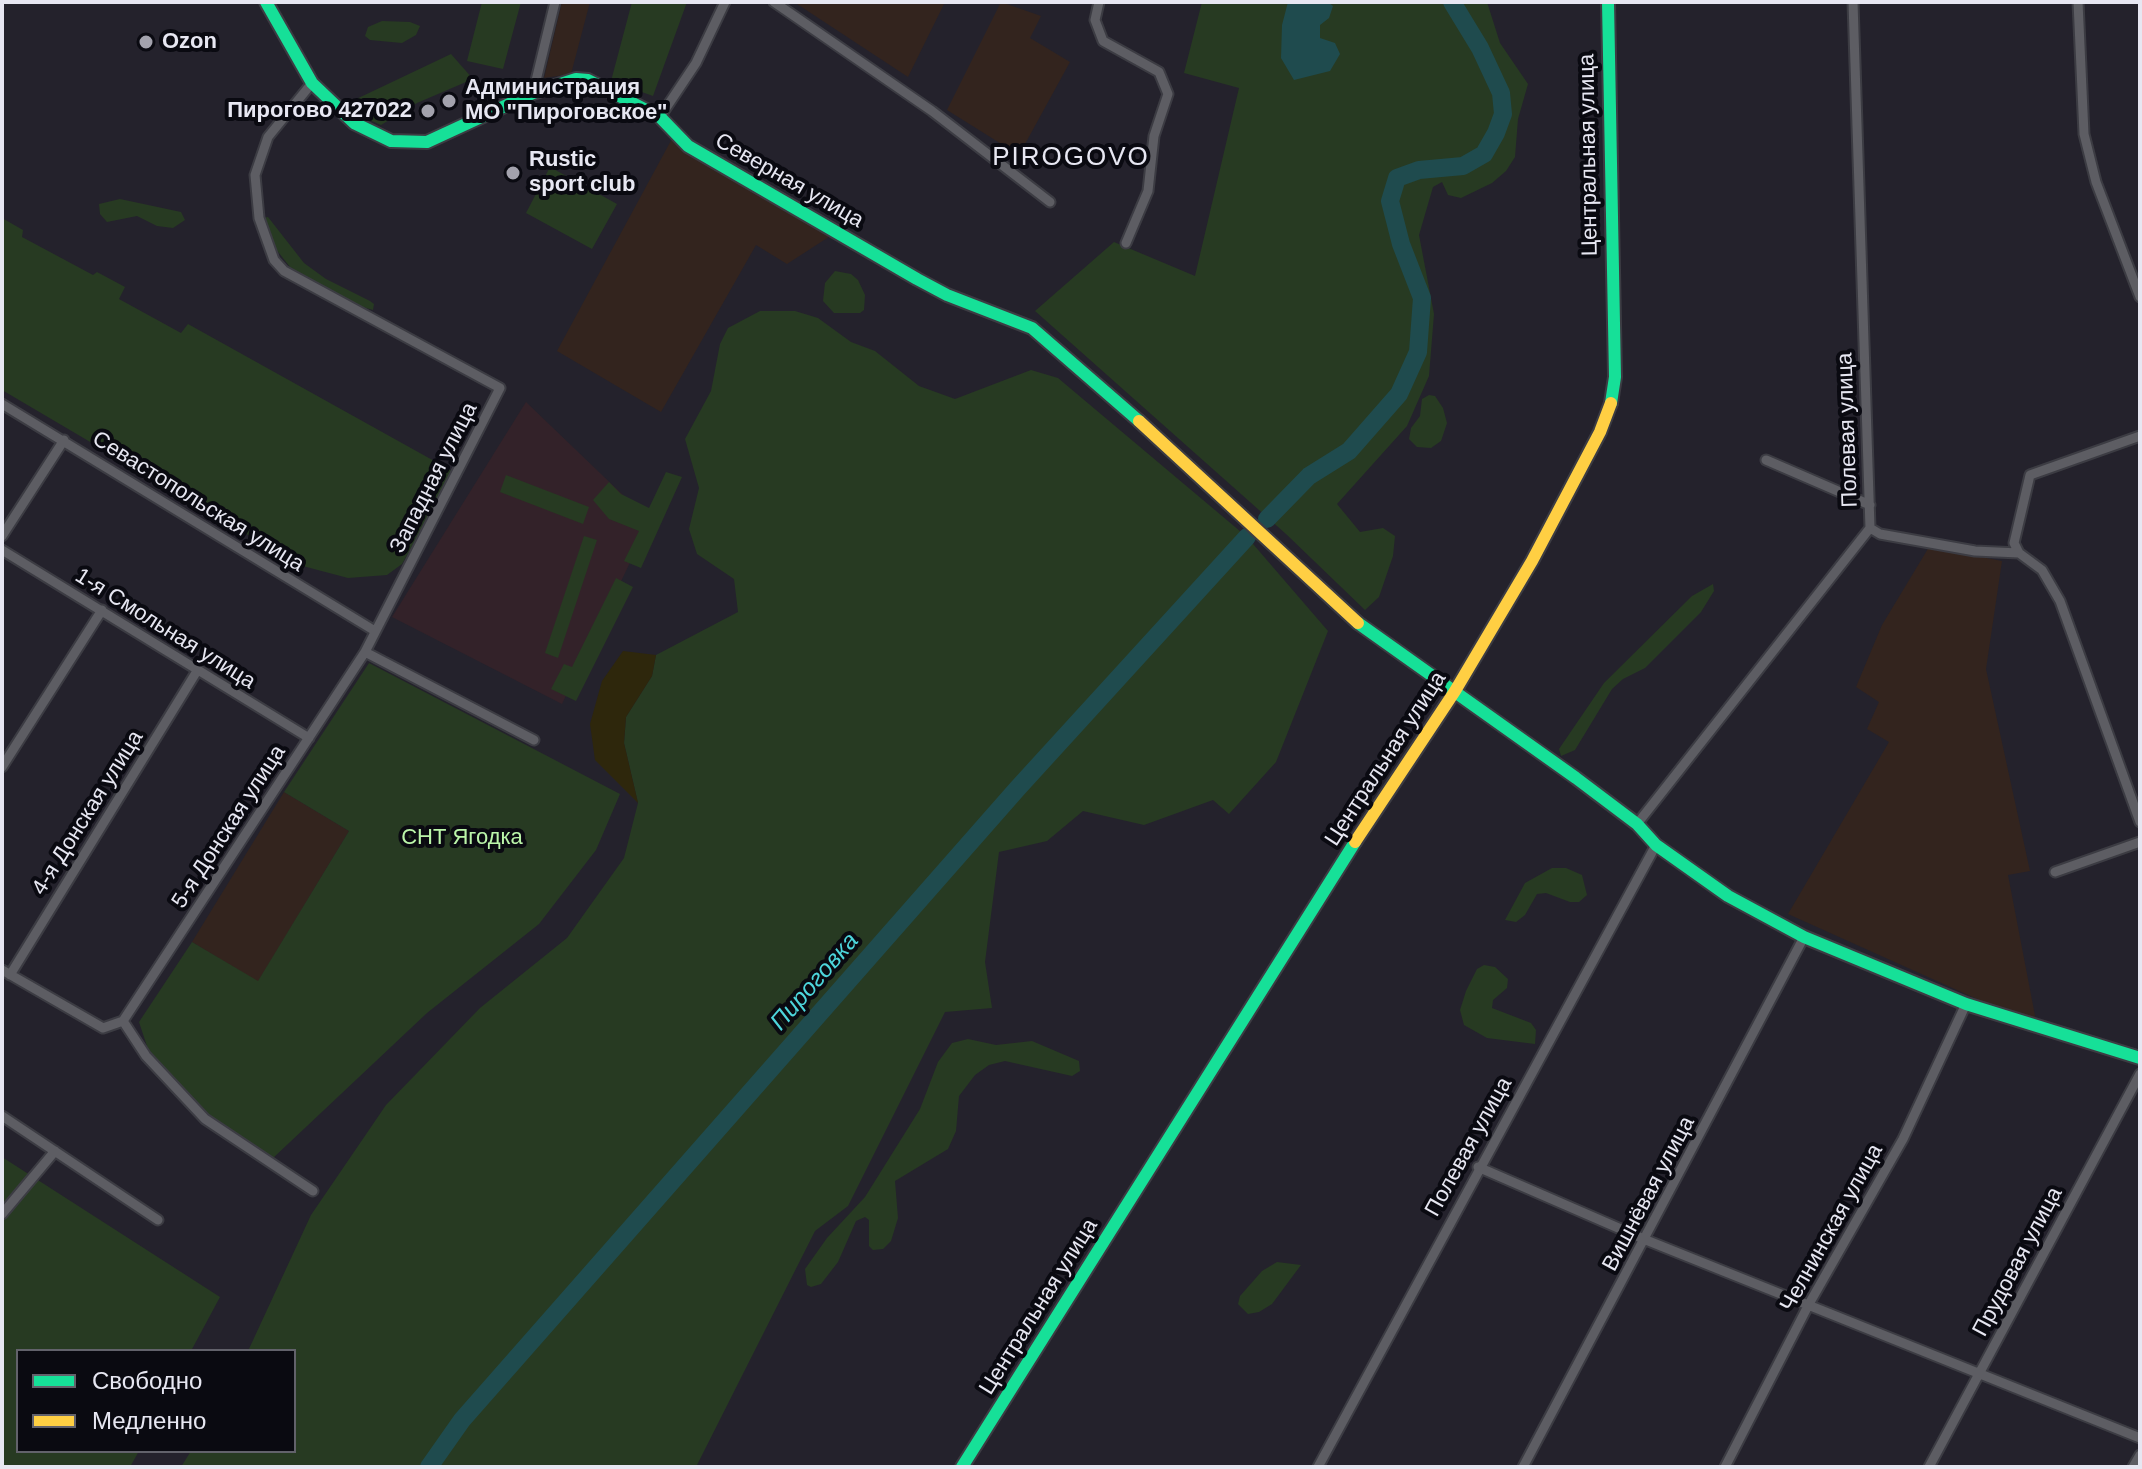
<!DOCTYPE html>
<meta charset="utf-8">
<style>
body{margin:0}
#map{position:relative;width:2142px;height:1469px;overflow:hidden;background:#24222c;font-family:Helvetica,sans-serif}
canvas{display:block}
.frame{position:absolute;inset:0;border:4px solid #e7e7f2;pointer-events:none}
.legend{position:absolute;left:16px;top:1349px;width:280px;height:104px;box-sizing:border-box;background:#0a0a11;border:2px solid #62626b;margin:0;padding:10px 14px;list-style:none;font-size:24px;color:#e7e7f2}
.legend li{display:flex;align-items:center;gap:16px;height:40px}
.legend b{width:40px;border:2px solid #62626b}
</style>
<div id="map">
<canvas width="2142" height="1469"></canvas>
<div class="frame"></div>
<ul class="legend">
<li><b style="height:10px;background:#16e098"></b>Свободно</li>
<li><b style="height:10px;background:#ffcf43"></b>Медленно</li>
</ul>
</div>
<script>
const ctx = document.querySelector('canvas').getContext('2d');
ctx.lineJoin = 'round';
function paint(path, color) {
  ctx.fillStyle = color;
  ctx.fill(path, 'evenodd');
}
function toPath(rows) {
  const path = new Path2D();
  for (const r of rows) {
    path.moveTo(r[0], r[1]);
    for (let i = 2; i < r.length; i += 2) path.lineTo(r[i], r[i + 1]);
  }
  return path;
}
function stroke(path, color, width, dash) {
  ctx.strokeStyle = color;
  ctx.lineWidth = width;
  ctx.lineCap = dash ? 'butt' : 'round';
  ctx.setLineDash(dash || []);
  ctx.stroke(path);
}
function label(font, color, halo, rows, align = 'center') {
  ctx.font = font + ' Helvetica,sans-serif';
  ctx.lineWidth = 8;
  ctx.setLineDash([]);
  ctx.textBaseline = 'middle';
  ctx.strokeStyle = halo;
  ctx.fillStyle = color;
  for (const [text, x, y, turn = 0] of rows) {
    ctx.save();
    ctx.translate(x, y);
    ctx.rotate((+turn || 0) * Math.PI / 180);
    ctx.textAlign = isNaN(turn) ? turn : align;
    if (halo) ctx.strokeText(text, 0, 0);
    ctx.fillText(text, 0, 0);
    ctx.restore();
  }
}
const industrial = toPath([
 [562,2,590,2,571,74,544,78],
 [794,2,945,2,908,77],
 [1001,2,1041,16,1030,38,1070,62,1019,155,947,110],
 [674,135,835,233,787,264,756,245,661,412,557,351],
 [1929,547,2002,561,1986,669,2030,871,2008,875,2037,1026,1788,914,1889,742,1867,729,1879,702,1856,687,1882,625],
 [284,792,349,831,258,982,192,942]
]);
const education = toPath([
 [526,402,650,521,562,704,392,617]
]);
const green = toPath([
 [482,2,521,2,503,69,467,61],
 [632,2,687,2,653,96,611,81],
 [1202,2,1487,2,1500,43,1528,84,1518,119,1515,157,1506,171,1492,183,1461,198,1448,195,1442,182,1433,187,1419,235,1434,314,1429,376,1407,426,1337,504,1360,532,1383,528,1395,536,1393,556,1379,597,1365,610,1286,534,1035,311,1114,242,1195,276,1239,88,1184,73],
 [382,21,410,22,420,26,416,35,402,43,370,40,365,36,368,27],
 [451,54,473,79,417,103,381,125,367,119,350,102],
 [550,167,617,204,592,249,526,213],
 [120,199,181,212,185,220,173,228,157,226,137,216,107,222,100,214,99,204],
 [268,217,304,263,326,279,370,301,374,304,373,310,349,303,290,267,264,234,263,218],
 [2,218,23,230,22,237,93,275,97,272,125,287,119,299,181,333,188,324,454,472,402,564,387,575,348,578,299,565,2,390],
 [835,271,851,274,858,280,865,295,864,310,860,313,834,313,823,301,825,283],
 [760,311,795,311,818,318,851,342,875,351,919,386,955,399,1031,370,1058,378,1247,537,1328,631,1276,762,1229,814,1213,800,1144,825,1083,811,1047,841,999,852,985,962,992,1008,945,1012,848,1206,815,1231,696,1467,181,1467,191,1451,294,1451,294,1351,248,1351,311,1215,386,1105,480,1008,567,938,624,858,638,803,624,743,626,717,652,676,656,655,738,612,734,579,697,554,689,529,699,488,685,439,711,391,720,344,728,328],
 [1429,395,1435,396,1443,408,1447,423,1441,441,1431,448,1417,447,1409,439,1411,428,1420,416,1422,399],
 [666,472,682,477,641,568,624,561,639,531,609,519,593,500,609,482,621,494,649,508],
 [506,475,589,507,583,524,500,492],
 [584,536,597,540,558,658,545,653],
 [616,578,633,587,576,701,551,689,564,664,572,667],
 [1713,584,1714,591,1701,612,1645,668,1623,679,1612,689,1575,750,1561,756,1559,749,1604,683,1692,596],
 [369,663,620,794,596,850,539,924,427,1013,272,1159,203,1111,150,1055,139,1022,192,942,258,981,349,831,284,792],
 [1552,868,1566,868,1582,875,1587,895,1579,902,1570,902,1546,893,1537,894,1525,915,1516,922,1505,920,1525,883],
 [1484,965,1495,967,1508,979,1507,988,1493,1000,1492,1008,1531,1023,1536,1030,1535,1044,1487,1038,1464,1025,1460,1010,1466,991,1477,969],
 [968,1039,996,1045,1032,1041,1079,1061,1080,1071,1072,1076,1005,1061,989,1065,975,1075,959,1096,956,1131,948,1149,895,1181,898,1218,891,1241,883,1249,873,1250,869,1246,869,1220,865,1217,856,1221,838,1262,821,1284,811,1287,807,1285,805,1269,827,1238,865,1197,920,1109,938,1062,952,1043],
 [2,1157,220,1297,191,1351,18,1351,18,1451,139,1451,130,1467,2,1467],
 [1277,1262,1301,1265,1272,1304,1259,1312,1248,1314,1238,1304,1240,1296,1262,1271]
]);
const sand = toPath([
 [623,651,656,655,652,676,626,717,624,743,638,803,595,760,590,724,602,681]
]);
const water = toPath([
 [1288,2,1328,2,1333,6,1329,18,1320,25,1320,38,1335,43,1340,54,1330,71,1294,80,1281,58,1282,25]
]);
const river = toPath([
 [1267,519,1309,476,1349,451,1399,394,1418,352,1422,298,1401,244,1390,201,1397,178,1419,170,1463,166,1484,154,1496,133,1503,114,1501,93,1480,48,1452,2],
 [429,1467,462,1420,1017,789,1247,537]
]);
const street = toPath([
 [774,2,932,111,1050,202],
 [1099,2,1095,20,1103,41,1159,72,1168,94,1154,136,1148,191,1126,243],
 [2078,2,2084,134,2096,182,2140,297],
 [312,83,268,137,255,175,259,218,274,260,284,271,500,388,365,652,534,740],
 [533,93,555,2],
 [660,117,696,63,725,2],
 [2,404,375,631],
 [1766,460,1870,505],
 [1870,528,1880,534,1975,551,2019,553],
 [2,536,64,440],
 [2,550,309,738],
 [2019,553,2042,570,2060,601,2140,822],
 [2019,553,2014,543,2030,475,2140,436],
 [2,767,102,610],
 [1637,824,1870,528,1853,2],
 [2055,872,2140,842],
 [2,970,103,1028,123,1021,146,1056,205,1119,313,1191],
 [10,975,197,671],
 [123,1021,365,652],
 [2,1116,158,1220],
 [1478,1167,1646,1240,2140,1438],
 [2,1214,55,1151],
 [1318,1467,1656,845],
 [1523,1467,1804,937],
 [1725,1467,1809,1304,1903,1139,1966,1004],
 [1929,1467,2140,1074],
 [2133,1467,2140,1455]
]);
const fast = toPath([
 [266,2,312,83,354,123,391,141,427,142,533,93,576,79,588,80,660,117,688,146,917,279,947,295,1032,328,1139,421],
 [1608,2,1615,377,1611,403],
 [1358,623,1576,778,1637,824,1656,845,1728,896,1804,937,1966,1004,2140,1058],
 [962,1467,1355,842]
]);
const slow = toPath([
 [1139,421,1358,623],
 [1355,842,1455,691,1532,561,1600,432,1611,403]
]);
const markers = [
 [146,42,8,"#a3a2ad"],
 [449,101,8,"#a3a2ad"],
 [428,111,8,"#a3a2ad"],
 [513,173,8,"#a3a2ad"]
];
const poiNames = [
 ["Ozon",162,42],
 ["Администрация",465,88],
 ["МО \"Пироговское\"",465,113],
 ["Пирогово 427022",412,111,"right"],
 ["Rustic",529,160],
 ["sport club",529,185]
];
const streetNames = [
 ["Центральная улица",1589,155,-91],
 ["Северная улица",789,181,30],
 ["Полевая улица",1848,430,-92],
 ["Западная улица",434,478,-63],
 ["Севастопольская улица",198,502,32],
 ["1-я Смольная улица",165,629,32],
 ["Центральная улица",1386,759,-57],
 ["4-я Донская улица",88,813,-58],
 ["5-я Донская улица",229,827,-57],
 ["Полевая улица",1469,1147,-61],
 ["Вишнёвая улица",1649,1194,-62],
 ["Челнинская улица",1832,1228,-61],
 ["Прудовая улица",2018,1262,-62],
 ["Центральная улица",1039,1307,-58]
];
const parkNames = [
 ["СНТ Ягодка",462,838]
];
const waterNames = [
 ["Пироговка",815,982,-49]
];
const quarterNames = [
 ["PIROGOVO",1071,158]
];
paint(industrial, '#33241e');
paint(education, '#332229');
paint(green, '#273a22');
paint(sand, '#2e270c');
paint(water, '#1f4b4e');
stroke(river, '#1f4b4e', 18);
stroke(street, '#3c3c43', 13);
stroke(fast, '#3c3c43', 16);
stroke(slow, '#3c3c43', 16);
stroke(street, '#5d5d63', 9);
stroke(fast, '#16e098', 12);
stroke(slow, '#ffcf43', 12);
for (const [x, y, r, color] of markers) {
  const dot = new Path2D();
  dot.arc(x, y, r, 0, 2 * Math.PI);
  ctx.fillStyle = color;
  ctx.fill(dot);
  stroke(dot, '#0a0a11', 3);
}
label('bold 22px', '#e7e7f2', '#0a0a11', poiNames, 'left');
label('22px', '#e7e7f2', '#0a0a11', streetNames);
label('22px', '#bbf5a9', '#0a0a11', parkNames);
label('italic 24px', '#4dd6dc', '#0a0a11', waterNames);
ctx.letterSpacing = '2px';
label('26px', '#e7e7f2', '#0a0a11', quarterNames);
ctx.letterSpacing = '0px';
</script>
